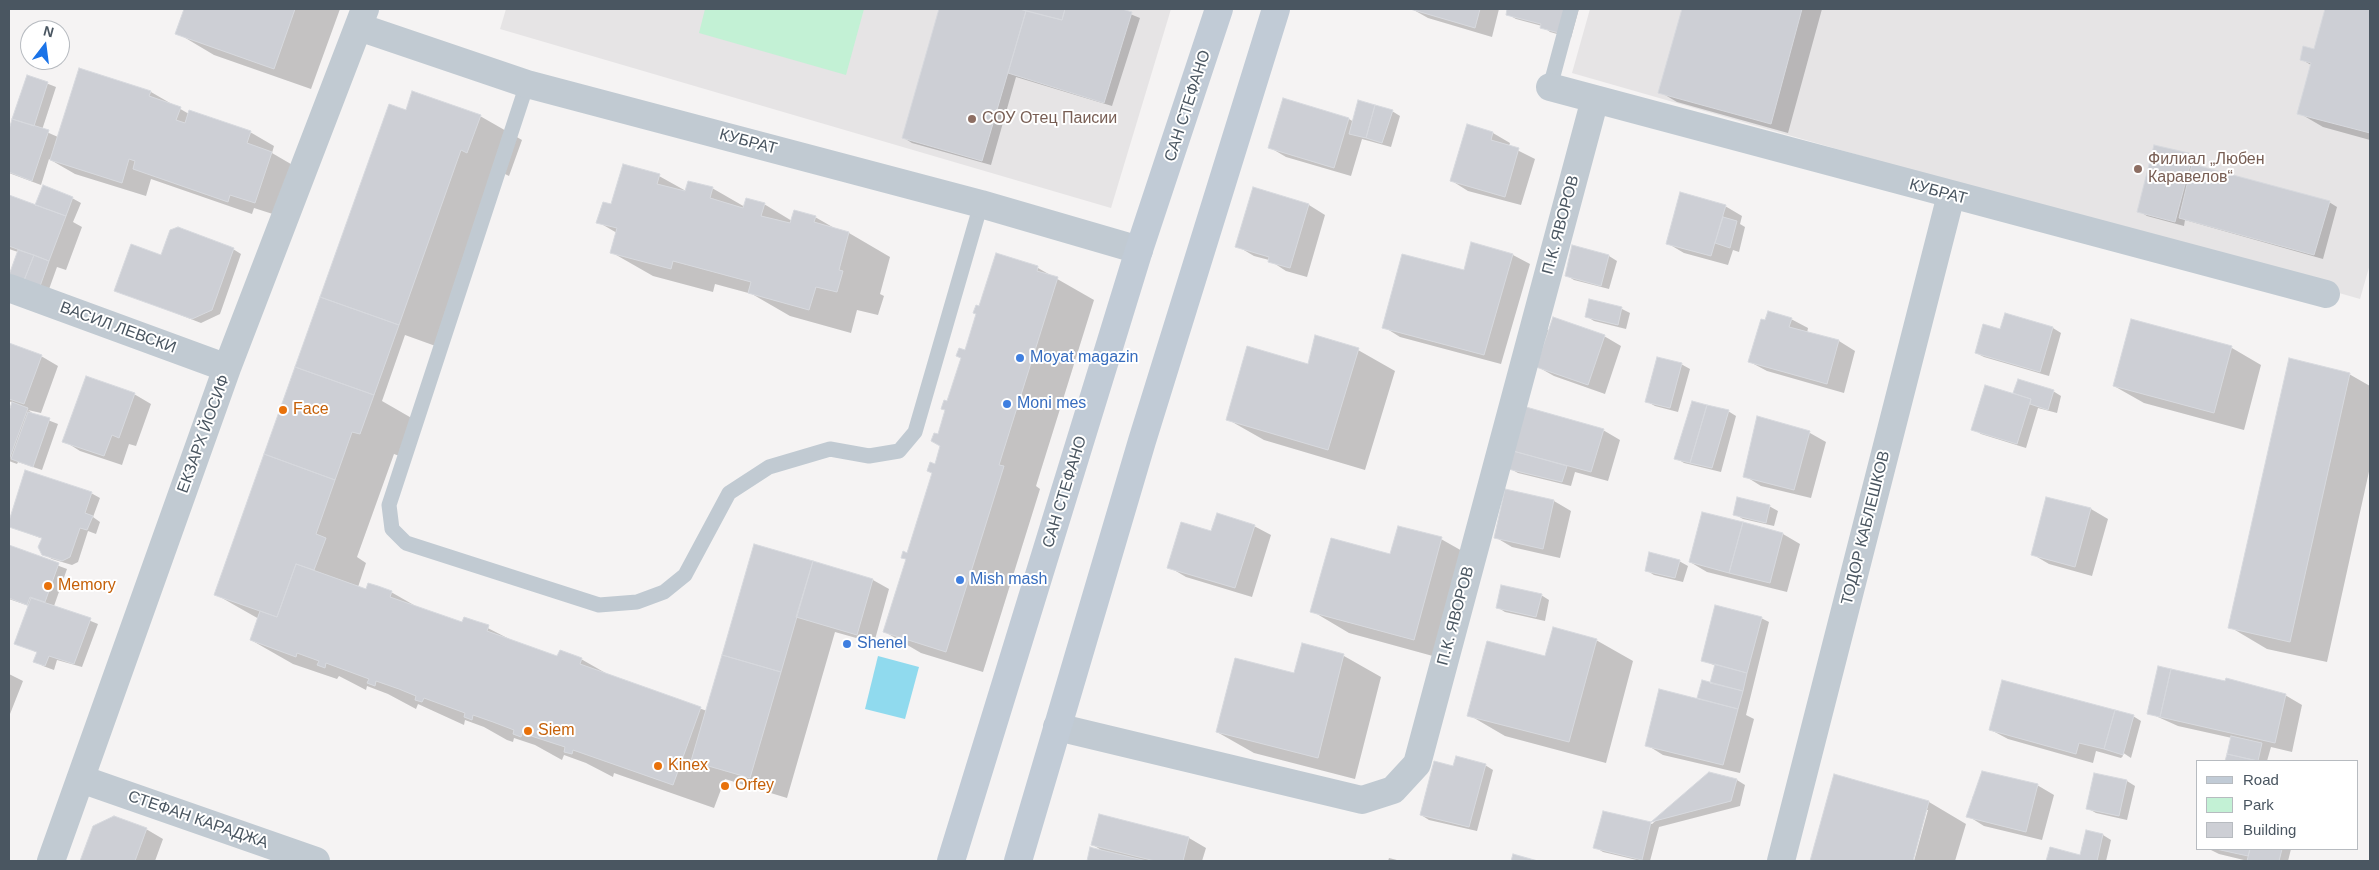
<!DOCTYPE html>
<meta charset="utf-8">
<style>
body{margin:0}
#map{position:relative;width:2379px;height:870px;overflow:hidden;background:#f5f3f3;font-family:Helvetica,sans-serif}
canvas{display:block}
.frame{position:absolute;inset:0;border:10px solid #4a5661;pointer-events:none}
.legend{position:absolute;left:2196px;top:760px;width:162px;height:90px;box-sizing:border-box;background:#fff;border:1px solid #b7bbc0;margin:0;padding:6px 9px;list-style:none;font-size:15px;color:#4a5661}
.legend li{display:flex;align-items:center;gap:10px;height:25px}
.legend b{width:25px;border:1px solid #b7bbc0}
.north{position:absolute;left:20px;top:20px;width:50px;height:50px;box-sizing:border-box;background:#fff;border:1px solid #b7bbc0;border-radius:50%;rotate:15deg;font-size:14px;font-weight:700;line-height:20px;text-align:center;color:#4a5661}
.north::after{content:'';display:block;margin:auto;width:18px;height:22px;background:#1a73e8;clip-path:polygon(50% 0,100% 100%,50% 72%,0 100%)}
</style>
<div id="map">
<canvas width="2379" height="870"></canvas>
<div class="frame"></div>
<ul class="legend">
<li><b style="height:6px;background:#c1cbd6"></b>Road</li>
<li><b style="height:14px;background:#c3f1d5"></b>Park</li>
<li><b style="height:14px;background:#cdcfd5"></b>Building</li>
</ul>
<div class="north">N</div>
</div>
<script>
const ctx = document.querySelector('canvas').getContext('2d');
ctx.lineJoin = 'round';
function paint(path, color) {
  ctx.fillStyle = color;
  ctx.fill(path, 'evenodd');
}
function toPath(rows) {
  const path = new Path2D();
  for (const r of rows) {
    path.moveTo(r[0], r[1]);
    for (let i = 2; i < r.length; i += 2) path.lineTo(r[i], r[i + 1]);
  }
  return path;
}
function stroke(path, color, width, dash) {
  ctx.strokeStyle = color;
  ctx.lineWidth = width;
  ctx.lineCap = dash ? 'butt' : 'round';
  ctx.setLineDash(dash || []);
  ctx.stroke(path);
}
function label(font, color, halo, rows, align = 'center') {
  ctx.font = font + ' Helvetica,sans-serif';
  ctx.lineWidth = 4;
  ctx.setLineDash([]);
  ctx.textBaseline = 'middle';
  ctx.strokeStyle = halo;
  ctx.fillStyle = color;
  for (const [text, x, y, turn = 0] of rows) {
    ctx.save();
    ctx.translate(x, y);
    ctx.rotate((+turn || 0) * Math.PI / 180);
    ctx.textAlign = isNaN(turn) ? turn : align;
    if (halo) ctx.strokeText(text, 0, 0);
    ctx.fillText(text, 0, 0);
    ctx.restore();
  }
}
const education = toPath([
 [506,9,1171,9,1111,208,500,29],
 [1590,9,2370,9,2370,264,2360,299,1572,73]
]);
const green = toPath([
 [705,9,864,9,846,75,699,33]
]);
const water = toPath([
 [878,656,919,667,905,719,865,709]
]);
const shadow = toPath([
 [185,9,340,9,311,89,214,55,177,33],
 [941,9,1118,9,1140,18,1112,106,1016,77,991,165,912,143,904,138],
 [1412,9,1499,9,1492,37,1428,18],
 [1509,9,1579,9,1571,38,1550,32,1542,26,1516,19,1507,14],
 [1683,9,1822,9,1788,133,1677,102,1660,92],
 [2327,9,2370,9,2370,140,2323,127,2299,113,2311,65,2301,59,2315,51],
 [28,76,56,87,42,130,58,137,151,92,189,114,250,132,274,146,272,153,296,167,279,216,254,208,252,214,151,179,146,196,75,174,49,159,41,185,9,173,9,134],
 [407,111,480,116,522,140,509,176,503,173,441,348,405,335,382,401,415,420,402,457,394,454,357,557,366,563,358,587,366,590,391,592,419,608,463,624,476,622,519,644,558,658,581,659,609,675,707,711,755,546,873,580,889,589,874,643,835,632,787,798,725,779,714,808,614,773,613,777,586,763,564,755,562,760,535,745,514,738,513,742,507,740,484,727,465,720,464,725,418,704,416,709,388,694,367,686,366,690,339,676,337,679,293,664,251,640,259,619,215,594],
 [1392,111,1400,116,1391,147,1362,139,1351,176,1286,157,1269,147,1349,119,1354,122],
 [1467,126,1493,133,1510,143,1509,146,1535,159,1521,205,1468,191,1452,181],
 [2192,155,2201,160,2199,167,2329,202,2337,207,2323,259,2185,220,2184,226,2147,216,2139,211],
 [659,176,686,191,712,188,745,207,764,204,792,221,815,217,836,229,849,233,890,257,880,294,884,296,878,315,857,310,851,333,790,316,752,294,715,284,713,292,653,276,611,252,617,233,598,222,612,206],
 [9,196,36,206,72,198,81,203,73,222,82,227,66,270,57,267,48,292,18,281,18,252,9,249],
 [1309,205,1325,215,1307,277,1286,271,1269,260,1254,256,1237,246],
 [1725,206,1742,216,1740,224,1745,227,1739,252,1733,250,1728,265,1684,253,1667,243],
 [233,249,241,254,220,314,201,323,116,290,162,257],
 [1513,255,1530,264,1501,364,1400,337,1384,327,1465,272],
 [1609,256,1617,261,1609,289,1574,280,1566,275],
 [1038,268,1094,300,1036,486,1040,489,983,672,921,653,885,632,907,560,902,557,908,554,941,446,938,436,948,402,980,307],
 [1590,300,1622,309,1630,313,1626,329,1594,321,1586,316],
 [2005,314,2053,328,2061,333,2049,376,1984,357,1976,353,2001,331],
 [1791,319,1808,328,1807,333,1839,341,1855,351,1844,393,1767,371,1750,362,1766,321],
 [2132,321,2232,348,2261,365,2244,430,2144,403,2114,386],
 [1543,328,1550,331,1604,336,1621,346,1605,394,1554,376,1538,367],
 [9,344,41,356,58,366,41,413,28,410,35,415,58,424,42,470,18,462,17,464,9,461,9,414,13,403,9,401],
 [1358,350,1395,371,1365,470,1264,440,1227,419,1308,366],
 [1681,364,1690,369,1678,412,1655,406,1646,401],
 [2349,374,2370,386,2370,467,2327,662,2267,649,2230,627],
 [2018,381,2053,391,2061,396,2057,413,2038,408,2026,448,1981,434,1973,429,2014,395],
 [134,394,151,404,136,446,129,444,122,465,80,451,64,441],
 [1527,408,1603,430,1620,440,1608,481,1575,472,1571,486,1518,473,1509,468],
 [1728,411,1736,416,1721,472,1684,463,1676,458],
 [1758,418,1810,433,1826,442,1811,498,1761,486,1745,476],
 [26,472,91,493,100,498,93,517,100,522,96,534,88,531,78,562,72,565,52,559,43,554,43,539,9,526],
 [1506,491,1554,501,1571,511,1560,558,1512,547,1495,537],
 [2047,498,2091,509,2108,519,2092,576,2049,564,2032,554],
 [1769,506,1778,511,1774,526,1743,519,1734,514],
 [1703,514,1783,534,1800,544,1787,592,1707,572,1690,562],
 [1254,526,1271,535,1252,597,1186,577,1169,567,1212,533],
 [1441,539,1478,560,1451,661,1349,633,1312,611],
 [9,547,67,569,54,606,98,624,82,667,57,660,54,670,43,666,35,661,38,653,16,643,29,606,9,599],
 [1679,561,1688,566,1683,582,1654,575,1646,570],
 [1541,595,1549,600,1545,621,1505,612,1497,607],
 [1761,618,1769,622,1746,715,1754,719,1740,773,1663,755,1647,745,1704,701,1699,698,1711,684,1716,666,1702,660],
 [1596,640,1633,661,1606,763,1505,736,1469,715,1546,658],
 [1303,644,1344,656,1381,677,1355,779,1254,753,1217,732,1295,674],
 [9,674,23,681,10,714,9,713],
 [2227,679,2285,695,2302,705,2292,752,2271,747,2267,761,2226,761,2232,738,2178,726,2149,713,2226,682],
 [2133,716,2141,721,2131,758,2122,752,2123,756,2121,758,2096,751,2093,763,2008,739,1991,730],
 [1485,765,1493,770,1477,831,1429,820,1421,815,1454,767],
 [1709,773,1737,780,1745,785,1740,806,1659,827,1650,861,1641,861,1603,852,1595,847,1604,812,1652,824],
 [1835,776,1929,802,1966,824,1955,861,1914,861,1928,810,1926,810,1911,861,1812,861],
 [2127,781,2135,786,2127,820,2096,813,2087,808],
 [2037,785,2054,795,2042,840,1984,826,1968,816,1973,796],
 [1100,816,1189,838,1206,848,1202,861,1088,861,1091,848,1103,851,1093,845],
 [94,827,146,829,163,839,155,861,81,861],
 [2103,835,2111,840,2106,861,2048,861,2051,849,2081,856],
 [2209,849,2291,849,2288,861,2248,861,2219,854],
 [1389,858,1401,861,1388,861]
]);
const building = toPath([
 [184,9,295,9,274,69,175,34,184,9],
 [939,9,1020,9,1026,11,982,161,902,138,939,9],
 [1020,9,1065,9,1062,20,1020,9],
 [1065,9,1122,9,1132,12,1104,103,1008,73,1026,11,1062,20,1065,9],
 [1410,9,1480,9,1475,28,1410,9],
 [1507,9,1569,9,1563,34,1540,28,1541,24,1506,15,1507,9],
 [1682,9,1802,9,1771,124,1658,93,1682,9],
 [2325,9,2370,9,2370,133,2297,114,2311,63,2300,60,2303,46,2314,49,2325,9],
 [79,68,151,91,149,96,181,107,176,120,185,123,189,110,251,131,247,143,272,152,255,203,230,195,228,202,133,169,135,161,129,159,122,183,50,160,79,68],
 [27,75,48,82,34,126,12,119,27,75],
 [412,91,481,115,467,153,461,150,399,325,320,297,389,104,406,110,412,91],
 [1283,98,1349,118,1334,168,1268,148,1283,98],
 [1358,100,1375,105,1366,138,1349,134,1358,100],
 [1375,105,1393,110,1382,143,1366,138,1375,105],
 [12,119,49,130,32,181,9,172,9,130,12,119],
 [1467,124,1493,132,1491,140,1519,148,1505,197,1450,181,1467,124],
 [2154,145,2193,154,2175,222,2137,212,2154,145],
 [623,164,660,174,657,184,685,191,688,181,713,187,710,198,743,208,746,198,765,203,761,216,790,223,794,210,816,216,814,222,849,232,839,270,843,271,837,292,816,287,809,310,748,293,751,282,673,261,671,269,610,253,617,228,596,223,603,202,611,204,623,164],
 [2192,164,2330,201,2314,255,2179,218,2192,164],
 [43,185,73,197,66,216,35,205,43,185],
 [1253,187,1309,204,1290,268,1268,262,1269,257,1235,247,1253,187],
 [1680,192,1726,205,1711,256,1666,244,1680,192],
 [9,195,66,216,49,261,9,246,9,195],
 [1723,217,1737,221,1730,248,1715,243,1723,217],
 [178,227,234,248,212,310,192,319,114,291,131,244,161,255,170,230,178,227],
 [1471,242,1513,254,1484,355,1382,328,1402,254,1464,270,1471,242],
 [1572,245,1609,255,1601,286,1565,276,1572,245],
 [18,250,34,255,23,283,9,275,18,250],
 [996,253,1038,266,1037,271,1058,277,999,465,1004,466,946,652,883,632,906,559,901,558,903,551,907,553,932,473,927,471,930,462,935,464,940,446,931,441,934,433,938,434,945,410,941,409,944,400,947,401,961,358,956,356,959,348,965,350,976,314,973,313,976,305,979,306,996,253],
 [34,255,49,261,39,289,23,283,34,255],
 [320,297,399,325,374,395,295,367,320,297],
 [1589,299,1622,307,1618,325,1585,317,1589,299],
 [1768,311,1792,318,1789,327,1839,340,1827,384,1748,362,1761,319,1765,320,1768,311],
 [2005,313,2053,327,2040,372,1975,353,1983,324,2000,329,2005,313],
 [1553,317,1605,335,1588,385,1536,367,1553,317],
 [2131,319,2232,346,2214,413,2113,386,2131,319],
 [1315,335,1359,348,1328,450,1226,420,1247,346,1308,364,1315,335],
 [9,343,42,355,24,404,9,399,9,343],
 [1657,357,1682,363,1670,408,1645,402,1657,357],
 [2289,358,2350,373,2290,642,2228,628,2289,358],
 [295,367,374,395,360,434,352,432,335,480,264,454,295,367],
 [86,376,135,393,119,438,112,435,104,456,62,442,86,376],
 [2018,379,2054,390,2048,410,2030,404,2031,399,2013,393,2018,379],
 [1985,385,2031,399,2017,444,1971,430,1985,385],
 [1692,401,1707,405,1690,463,1674,459,1692,401],
 [12,402,28,408,9,460,9,411,12,402],
 [1707,405,1729,410,1712,468,1690,463,1707,405],
 [1526,407,1604,429,1591,472,1513,451,1526,407],
 [28,412,50,418,33,467,11,459,28,412],
 [1757,416,1810,431,1794,490,1743,477,1757,416],
 [1513,451,1567,466,1562,482,1508,469,1513,451],
 [264,454,335,480,316,534,326,538,314,570,296,564,277,617,214,595,264,454],
 [25,470,92,492,85,513,93,516,87,530,80,528,70,557,62,561,42,555,38,547,42,538,9,527,9,521,25,470],
 [1505,489,1554,500,1543,549,1494,538,1505,489],
 [1737,497,1770,505,1766,523,1733,515,1737,497],
 [2046,497,2091,508,2075,567,2031,555,2046,497],
 [1702,512,1743,522,1729,573,1689,562,1702,512],
 [1217,513,1255,525,1235,588,1167,568,1181,522,1211,531,1217,513],
 [1743,522,1783,533,1770,583,1729,573,1743,522],
 [1398,526,1442,537,1414,640,1310,612,1331,538,1390,554,1398,526],
 [754,544,813,561,781,672,722,655,754,544],
 [9,545,59,563,45,602,30,597,27,605,9,598,9,545],
 [1649,552,1680,560,1675,578,1645,571,1649,552],
 [813,561,873,579,857,635,796,617,813,561],
 [296,564,366,589,368,583,378,586,392,591,390,597,462,622,464,617,476,621,489,625,487,631,557,656,560,650,582,658,580,664,701,707,673,785,573,750,572,754,564,752,565,747,522,733,521,737,513,734,514,730,493,722,473,715,472,720,464,717,465,713,424,698,422,702,415,700,416,696,399,689,376,681,375,686,367,683,369,679,326,663,325,668,317,665,319,661,297,653,296,657,250,640,260,611,277,617,296,564],
 [1501,585,1542,594,1536,617,1496,608,1501,585],
 [31,598,91,618,74,664,49,656,45,666,33,662,37,652,14,644,31,598],
 [1715,605,1762,617,1747,673,1701,661,1715,605],
 [1553,627,1597,639,1569,742,1467,716,1487,641,1545,656,1553,627],
 [1302,643,1344,654,1318,758,1216,732,1235,658,1294,673,1302,643],
 [722,655,781,672,750,778,691,761,722,655],
 [1715,664,1747,673,1743,691,1710,683,1715,664],
 [2158,666,2171,669,2160,717,2147,714,2158,666],
 [2171,669,2225,681,2226,678,2286,694,2275,743,2160,717,2171,669],
 [1702,680,1743,691,1738,709,1697,698,1702,680],
 [2002,680,2115,710,2104,749,2079,743,2076,754,1989,730,2002,680],
 [1659,689,1738,709,1723,765,1645,746,1659,689],
 [2115,710,2134,715,2123,755,2104,749,2115,710],
 [2231,736,2262,743,2258,761,2227,754,2231,736],
 [2227,754,2258,761,2225,761,2227,754],
 [1456,756,1486,764,1469,827,1420,815,1434,761,1453,766,1456,756],
 [1982,771,2038,784,2026,832,1966,817,1982,771],
 [1709,772,1737,779,1731,801,1651,822,1709,772],
 [2094,773,2127,780,2119,816,2086,809,2094,773],
 [1834,774,1929,801,1913,861,1810,861,1834,774],
 [1603,811,1651,822,1642,860,1593,848,1603,811],
 [1099,814,1189,837,1183,861,1155,861,1091,845,1099,814],
 [114,816,147,828,135,861,80,861,93,826,114,816],
 [2086,830,2103,834,2097,861,2046,861,2050,847,2080,855,2086,830],
 [1090,847,1093,848,1147,861,1087,861,1090,847],
 [2216,849,2250,849,2248,856,2216,849],
 [2250,849,2282,849,2279,861,2247,861,2250,849],
 [1513,854,1538,861,1539,861,1511,861,1513,854]
]);
const service = toPath([
 [527,84,389,505,392,529,406,543,599,605,637,602,664,592,685,575,729,493,769,467,830,449,869,456,899,451,915,432,981,204],
 [1550,87,1571,9]
]);
const minor = toPath([
 [359,27,527,84,981,204,1139,250],
 [1550,87,2326,294],
 [9,288,227,368],
 [1057,727,1362,800,1393,790,1417,764,1595,99],
 [81,779,316,861],
 [51,861,227,368,365,9],
 [1781,861,1951,195]
]);
const secondary = toPath([
 [951,861,1139,250,1219,9],
 [1018,861,1142,441,1276,9]
]);
const markers = [
 [972,119,5,"#8d6e63"],
 [2138,169,5,"#8d6e63"],
 [1020,358,5,"#3f7fe0"],
 [1007,404,5,"#3f7fe0"],
 [283,410,5,"#e8710a"],
 [960,580,5,"#3f7fe0"],
 [48,586,5,"#e8710a"],
 [847,644,5,"#3f7fe0"],
 [528,731,5,"#e8710a"],
 [658,766,5,"#e8710a"],
 [725,786,5,"#e8710a"]
];
const streetNames = [
 ["САН СТЕФАНО",1188,106,-72],
 ["КУБРАТ",748,142,15],
 ["КУБРАТ",1938,192,15],
 ["П.К. ЯВОРОВ",1561,225,-75],
 ["ВАСИЛ ЛЕВСКИ",118,328,20],
 ["ЕКЗАРХ ЙОСИФ",204,434,-70],
 ["САН СТЕФАНО",1065,492,-73],
 ["ТОДОР КАБЛЕШКОВ",1866,528,-76],
 ["П.К. ЯВОРОВ",1456,616,-75],
 ["СТЕФАН КАРАДЖА",198,820,19]
];
const educationNames = [
 ["СОУ Отец Паисии",982,119],
 ["Филиал „Любен",2148,160],
 ["Каравелов“",2148,178]
];
const shopNames = [
 ["Moyat magazin",1030,358],
 ["Moni mes",1017,404],
 ["Mish mash",970,580],
 ["Shenel",857,644]
];
const foodNames = [
 ["Face",293,410],
 ["Memory",58,586],
 ["Siem",538,731],
 ["Kinex",668,766],
 ["Orfey",735,786]
];
paint(education, '#e6e4e5');
paint(green, '#c3f1d5');
paint(water, '#90daee');
paint(shadow, '#0003');
paint(building, '#cdcfd5');
stroke(building, '#d7d9de', 1);
stroke(service, '#c1cad2', 15);
stroke(minor, '#c1cad2', 28);
stroke(secondary, '#c1cbd6', 28);
for (const [x, y, r, color] of markers) {
  const dot = new Path2D();
  dot.arc(x, y, r, 0, 2 * Math.PI);
  ctx.fillStyle = color;
  ctx.fill(dot);
  stroke(dot, '#fff', 2);
}
label('16px', '#4a5661', '#fff', streetNames);
label('16px', '#785e54', '#fff', educationNames, 'left');
label('16px', '#366cbe', '#fff', shopNames, 'left');
label('16px', '#c56008', '#fff', foodNames, 'left');
</script>
